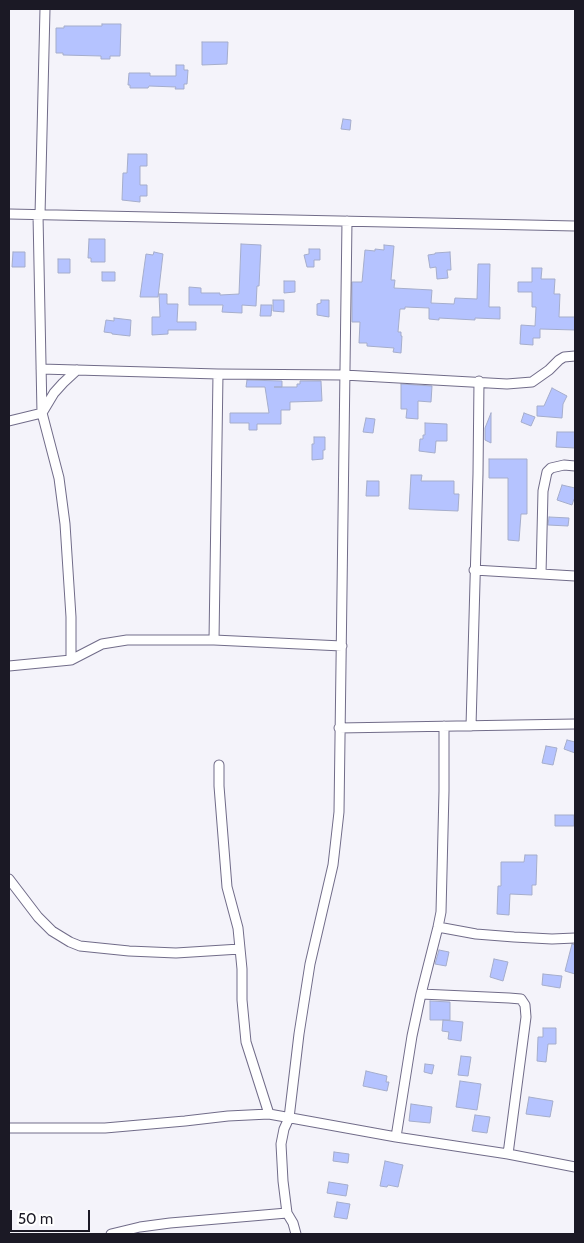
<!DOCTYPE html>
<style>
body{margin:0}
#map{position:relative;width:584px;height:1243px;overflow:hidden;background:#f4f3fa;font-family:Cabin,sans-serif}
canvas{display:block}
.frame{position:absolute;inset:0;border:10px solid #1b1925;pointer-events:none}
.scale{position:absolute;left:10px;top:1210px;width:80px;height:22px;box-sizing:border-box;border:2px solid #1b1925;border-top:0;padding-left:6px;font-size:15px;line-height:18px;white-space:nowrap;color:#1b1925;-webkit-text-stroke:4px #fff;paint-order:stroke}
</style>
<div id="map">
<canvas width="584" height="1243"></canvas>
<div class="frame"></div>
<div class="scale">50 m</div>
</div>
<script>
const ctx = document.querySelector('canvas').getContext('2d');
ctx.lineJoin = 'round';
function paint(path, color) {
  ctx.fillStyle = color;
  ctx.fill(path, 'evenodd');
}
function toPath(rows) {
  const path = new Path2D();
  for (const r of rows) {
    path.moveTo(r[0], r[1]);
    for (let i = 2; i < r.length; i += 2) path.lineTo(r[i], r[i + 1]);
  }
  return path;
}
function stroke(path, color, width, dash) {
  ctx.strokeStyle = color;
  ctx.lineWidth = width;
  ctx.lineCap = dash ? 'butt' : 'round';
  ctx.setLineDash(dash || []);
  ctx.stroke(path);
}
const building = toPath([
 [102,24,121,24,120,56,110,56,110,59,101,59,101,56,63,55,63,53,56,53,56,28,64,28,64,26,102,26,102,24],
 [202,42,228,42,227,64,202,65,202,42],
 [176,65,184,65,184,70,188,70,187,84,184,84,184,89,175,89,176,87,149,86,148,88,130,88,130,85,128,85,129,73,150,73,150,76,176,76,176,65],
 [343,119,351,120,350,130,341,129,343,119],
 [128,154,147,154,147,166,140,166,140,185,147,185,147,196,140,196,140,202,122,200,123,173,127,173,128,154],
 [89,239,105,239,105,262,91,262,91,258,88,258,89,239],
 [241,244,261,245,259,286,257,286,256,306,242,305,242,313,222,312,223,305,189,305,189,287,201,288,201,293,220,293,220,295,239,294,241,244],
 [384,245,394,246,391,280,395,280,394,288,432,290,431,303,454,304,455,298,477,299,478,264,490,264,489,307,500,307,500,319,475,318,475,320,439,318,439,320,429,319,429,308,405,307,405,309,400,309,398,332,401,332,401,336,402,336,401,353,393,352,394,348,367,346,367,343,359,343,360,322,352,322,352,282,362,282,365,250,375,251,375,249,384,250,384,245],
 [309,249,320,249,320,260,314,260,314,267,307,267,304,255,309,254,309,249],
 [13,252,25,252,25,267,12,267,13,252],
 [154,252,163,254,158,297,140,297,146,254,153,255,154,252],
 [450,252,451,270,447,270,448,278,437,279,436,267,430,268,428,255,435,254,435,253,450,252],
 [58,259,70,259,70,273,58,273,58,259],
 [532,268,542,268,541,279,555,279,554,294,560,294,559,317,575,317,575,330,540,329,540,338,533,338,533,345,520,344,521,325,535,326,536,307,532,307,532,292,518,292,518,282,532,282,532,268],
 [102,272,115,272,115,281,102,281,102,272],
 [284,281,295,281,295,292,284,293,284,281],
 [159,294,167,294,167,304,178,304,177,322,196,322,196,330,168,330,168,334,152,335,152,317,160,317,159,294],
 [273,300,284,300,284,312,273,311,273,300],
 [321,300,329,300,329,317,317,315,317,304,321,303,321,300],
 [261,305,272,305,271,316,260,316,261,305],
 [114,318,131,320,130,336,112,334,112,333,104,332,106,320,114,321,114,318],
 [247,380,282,381,282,387,274,387,297,387,297,384,300,384,300,381,321,381,322,401,290,402,290,410,281,410,281,424,257,424,257,430,249,430,249,423,230,423,230,413,269,413,265,387,246,387,247,380],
 [401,384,432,386,431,402,418,401,418,419,406,418,407,409,401,409,401,384],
 [552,388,567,396,563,404,562,418,537,416,537,406,544,406,552,388],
 [491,413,491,443,485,440,485,428,491,413],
 [524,413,535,417,531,426,521,422,524,413],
 [366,418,375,419,373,433,363,432,366,418],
 [425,423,447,424,447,441,436,441,435,453,419,451,420,439,423,439,423,435,425,435,425,423],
 [557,432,575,432,575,448,556,447,557,432],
 [314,437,325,437,325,450,323,450,323,459,312,460,312,444,314,444,314,437],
 [489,459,527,459,527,514,521,514,519,541,508,540,508,478,489,478,489,459],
 [411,475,422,475,421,481,454,481,454,494,459,494,458,511,409,509,411,475],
 [367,481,379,481,379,496,366,496,367,481],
 [562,485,575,488,575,499,574,499,572,505,557,500,562,485],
 [549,517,569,518,568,526,548,525,549,517],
 [567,740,575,742,575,753,564,749,567,740],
 [546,746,557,748,553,765,542,763,546,746],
 [555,815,574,815,574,826,555,826,555,815],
 [525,855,537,855,536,885,532,885,532,895,510,894,509,915,497,914,498,886,501,886,501,862,524,862,525,855],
 [572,944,575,945,575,974,565,971,572,944],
 [439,950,449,952,446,966,435,964,439,950],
 [494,959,508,962,503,981,490,977,494,959],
 [543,974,562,976,560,988,542,985,543,974],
 [430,1001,450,1002,450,1020,430,1020,430,1001],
 [443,1020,463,1022,461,1041,448,1039,449,1032,442,1031,443,1020],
 [543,1028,556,1028,556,1044,548,1044,546,1062,537,1061,538,1037,543,1037,543,1028],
 [461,1056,471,1057,468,1076,458,1075,461,1056],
 [425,1064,434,1065,432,1074,424,1072,425,1064],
 [366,1071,387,1076,386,1082,389,1082,387,1091,363,1086,366,1071],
 [460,1081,481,1084,477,1110,456,1107,460,1081],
 [529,1097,553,1101,550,1117,526,1114,529,1097],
 [411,1104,432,1107,430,1123,409,1121,411,1104],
 [475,1115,490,1117,487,1133,472,1131,475,1115],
 [334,1152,349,1154,348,1163,333,1161,334,1152],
 [385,1161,403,1165,398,1187,388,1185,387,1187,380,1186,385,1161],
 [329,1182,348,1185,346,1196,327,1193,329,1182],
 [337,1202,350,1204,347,1219,334,1217,337,1202]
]);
const street = toPath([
 [9,214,575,226],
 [40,215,45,9],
 [41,369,218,374,344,375,507,384,532,382,549,370,559,360,564,357,575,356],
 [9,421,42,413,38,215],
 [474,570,575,576],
 [541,574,543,491,547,472,551,468,564,465,575,466],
 [214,640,218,374],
 [71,660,71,617,65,524,59,478,42,413,54,393,63,383,77,370],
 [9,666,71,660,102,644,127,640,214,640,342,646],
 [471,726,478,474,479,381],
 [339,728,575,724],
 [219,765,219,786,227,887,238,928,242,969,242,1000,246,1042,269,1114],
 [9,879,38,917,52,931,70,942,80,946,129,951,176,953,240,949],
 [438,927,476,934,514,937,552,939,575,938],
 [421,994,509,998,521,999,525,1005,526,1017,508,1154],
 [9,1128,105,1128,185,1121,228,1116,269,1114,396,1137,508,1154,575,1167],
 [396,1137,412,1036,421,994,438,927,441,912,444,791,444,726],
 [111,1234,140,1227,170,1223,287,1213],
 [296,1234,293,1223,287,1213,283,1181,281,1144,284,1129,289,1118,299,1034,310,964,333,865,339,812,347,221]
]);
paint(building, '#b5c3ff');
stroke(building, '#a5adcb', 1);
stroke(street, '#716c89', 11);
stroke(street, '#fff', 9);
</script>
